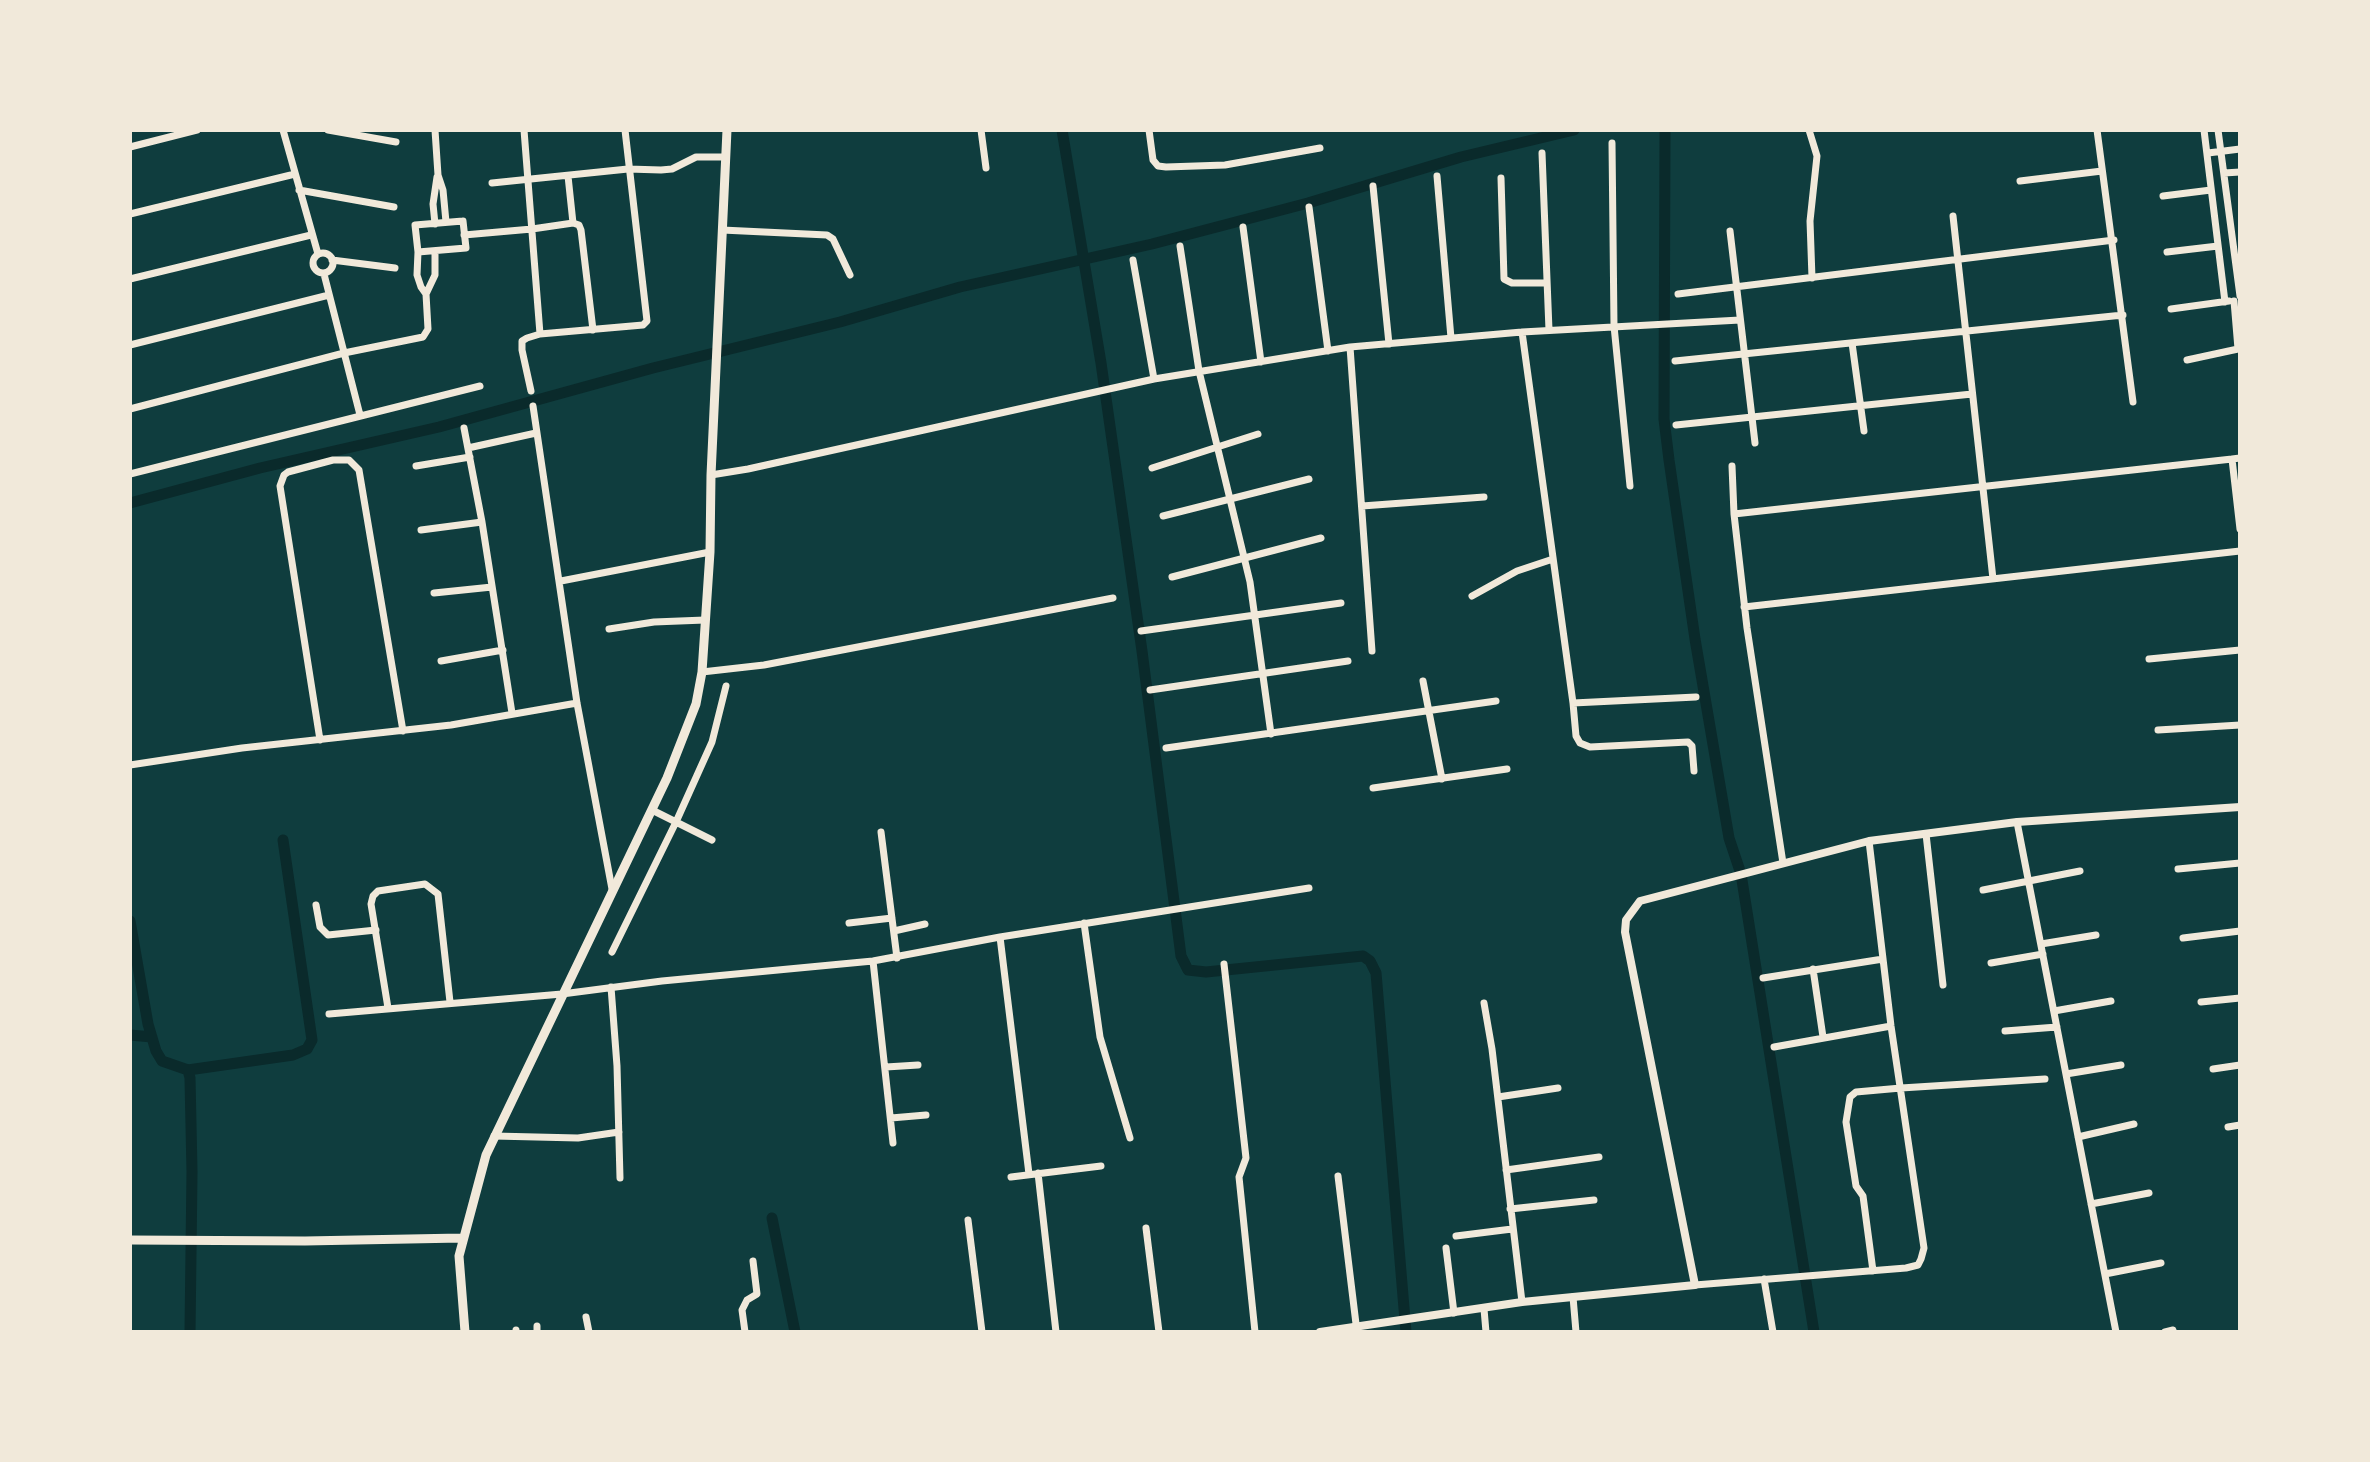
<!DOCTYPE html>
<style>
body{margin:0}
#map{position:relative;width:2370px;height:1462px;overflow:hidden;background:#0f3d3e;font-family:"Sofia Sans Condensed",sans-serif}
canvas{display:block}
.frame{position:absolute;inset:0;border:132px solid #f1e9da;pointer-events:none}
</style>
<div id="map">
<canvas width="2370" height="1462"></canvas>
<div class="frame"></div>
</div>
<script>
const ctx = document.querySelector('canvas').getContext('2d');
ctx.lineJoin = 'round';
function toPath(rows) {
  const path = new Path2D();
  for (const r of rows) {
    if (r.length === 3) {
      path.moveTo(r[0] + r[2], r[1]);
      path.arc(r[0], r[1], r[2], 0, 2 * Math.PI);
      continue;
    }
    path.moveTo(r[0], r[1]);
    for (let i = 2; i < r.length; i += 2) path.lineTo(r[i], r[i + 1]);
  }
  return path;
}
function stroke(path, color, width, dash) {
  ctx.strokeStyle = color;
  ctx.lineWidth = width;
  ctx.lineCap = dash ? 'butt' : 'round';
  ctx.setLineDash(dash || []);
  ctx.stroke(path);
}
const canal = toPath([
 [1062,130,1101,363,1142,651,1181,956,1188,970,1206,972,1363,956,1370,961,1376,973,1406,1332],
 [1665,130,1664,419,1669,460,1695,639,1729,838,1741,874,1814,1332],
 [130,503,260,468,439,427,653,368,840,322,960,287,1152,244,1308,203,1461,157,1574,130],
 [130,921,148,1024,156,1051,162,1061,188,1070,190,1078,192,1172,190,1332],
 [130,1035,152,1037],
 [188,1070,293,1055,307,1049,312,1040,283,840],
 [772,1218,795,1332]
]);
const minor = toPath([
 [283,130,318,254],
 [328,130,396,142],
 [435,130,438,175,443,190,446,222],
 [524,130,540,334],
 [981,130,986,168],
 [1149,130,1153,160,1158,166,1166,167,1225,165,1320,148],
 [1809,130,1817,156,1810,221,1812,278],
 [2097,130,2133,402],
 [2204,130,2225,302],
 [2218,130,2240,296],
 [1612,143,1614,326,1630,486],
 [130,147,197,130],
 [1542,153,1549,330],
 [2208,153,2240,149],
 [2224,173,2240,172],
 [568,176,573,223,579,225,581,230,593,330],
 [1437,176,1451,338],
 [1501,178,1504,279,1512,283,1547,283],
 [2020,181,2102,171],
 [492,183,628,169,661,170,672,169,696,157,725,157],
 [1373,186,1389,344],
 [299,190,394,207],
 [2163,196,2211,190],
 [1309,207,1328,351],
 [130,214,295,174],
 [1953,216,1993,579],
 [463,221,466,248,418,252,415,225,463,221],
 [435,224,433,204,437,177],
 [1243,227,1261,362],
 [722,230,827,235,833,239,850,275],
 [1730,231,1755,443],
 [464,235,532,229,573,223],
 [1180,246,1199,371,1250,582,1271,734],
 [418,252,417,275,421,287,426,294,435,275,435,251],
 [2167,252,2218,246],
 [323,263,10],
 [332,260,395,268],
 [1133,260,1154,379],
 [324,274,360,415],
 [130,279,311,235],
 [1678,294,2114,240],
 [2171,309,2229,301],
 [1522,332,1573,703,1576,736,1580,743,1590,747,1688,742,1692,746,1694,771],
 [1852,343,1864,431],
 [130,345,329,295],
 [1350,347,1372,651],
 [2187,360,2238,349,2234,301],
 [1675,361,2123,315],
 [531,391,522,350,522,341,527,338,540,334,643,325,647,321,625,130],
 [533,406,577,703,612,889],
 [130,409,344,353,423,337,428,329,426,294],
 [1676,425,1972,394],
 [464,428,482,522,512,713],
 [468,448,536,433],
 [2240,458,2232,459,2240,529],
 [416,466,470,457],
 [1732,466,1734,514,1747,628,1783,863],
 [1152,468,1258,434],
 [130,474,480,386],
 [711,475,748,469,1154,379,1350,347,1522,332,1740,320],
 [1362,506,1484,497],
 [1734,514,2232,459],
 [1163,516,1309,479],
 [421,530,482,522],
 [1172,577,1321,538],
 [561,581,710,552],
 [434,593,492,587],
 [1472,596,1517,571,1553,559],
 [1744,607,2240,551],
 [609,629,654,622,705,620],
 [1141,631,1341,603],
 [2149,659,2240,650],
 [441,661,503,650],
 [702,672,764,665,1113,598],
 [1423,681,1442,779],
 [1150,690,1348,661],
 [1573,703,1696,697],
 [2158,730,2240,725],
 [320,740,280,486,284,475,288,472,333,460,349,460,359,470,403,731],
 [1166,748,1496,701],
 [130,765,242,748,451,725,577,703],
 [1373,788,1507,769],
 [652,810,712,840],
 [2017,822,2116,1332],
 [881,832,897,958],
 [1926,834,1943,985],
 [2178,869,2240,863],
 [1983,890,2080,871],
 [316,905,320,927,328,935,376,930],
 [849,923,892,918],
 [1084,923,1100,1037,1130,1138],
 [894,931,925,924],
 [1000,937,1029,1174],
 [2183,938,2240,931],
 [2041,944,2096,935],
 [612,952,676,822,712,742,726,686],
 [873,961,893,1143],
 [1991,963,2043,954],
 [1224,964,1246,1158,1239,1177,1255,1332],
 [1813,969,1823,1037],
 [1763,978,1883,959],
 [611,987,617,1066,620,1178],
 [2201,1002,2240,998],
 [1484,1003,1492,1049,1522,1302],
 [388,1008,371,904,373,896,378,891,425,884,438,894,450,1002],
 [2054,1011,2111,1001],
 [329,1014,562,994,662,981,873,961,1000,937,1309,888],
 [2005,1031,2057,1027],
 [1774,1047,1891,1026],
 [886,1067,918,1065],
 [2213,1069,2240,1065],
 [2066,1074,2121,1065],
 [1498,1097,1558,1088],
 [891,1118,926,1115],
 [2228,1127,2240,1125],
 [494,1136,578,1138,619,1132],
 [2078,1137,2134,1124],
 [1506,1170,1599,1157],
 [1038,1173,1056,1332],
 [1338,1176,1357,1332],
 [1011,1177,1101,1166],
 [2091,1204,2149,1193],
 [1510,1209,1594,1200],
 [968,1220,982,1332],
 [1146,1228,1159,1332],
 [1456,1236,1512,1229],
 [1446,1248,1454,1313],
 [1873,1271,1863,1196,1856,1186,1846,1122,1850,1097,1856,1092,1901,1088,2045,1079],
 [2105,1274,2161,1263],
 [1764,1279,1773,1332],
 [1695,1285,1906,1268,1918,1265,1921,1259,1924,1248,1891,1026,1869,841],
 [1573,1297,1576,1332],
 [1484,1309,1486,1332],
 [586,1317,589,1332],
 [537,1326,537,1332],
 [516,1330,516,1332],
 [745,1332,742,1310,747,1300,757,1294,753,1261],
 [2165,1332,2173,1330]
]);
const tertiary = toPath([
 [1320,1332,1522,1302,1695,1285,1625,932,1626,920,1640,901,1869,841,2017,822,2240,807]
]);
const secondary = toPath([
 [130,1240,305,1241,461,1238],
 [465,1332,459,1256,486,1155,667,778,696,704,702,672,710,552,711,475,727,130]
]);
stroke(canal, '#0a2a2b', 11);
stroke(minor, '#f1e9da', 7);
stroke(tertiary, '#f1e9da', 8);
stroke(secondary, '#f1e9da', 9);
</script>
